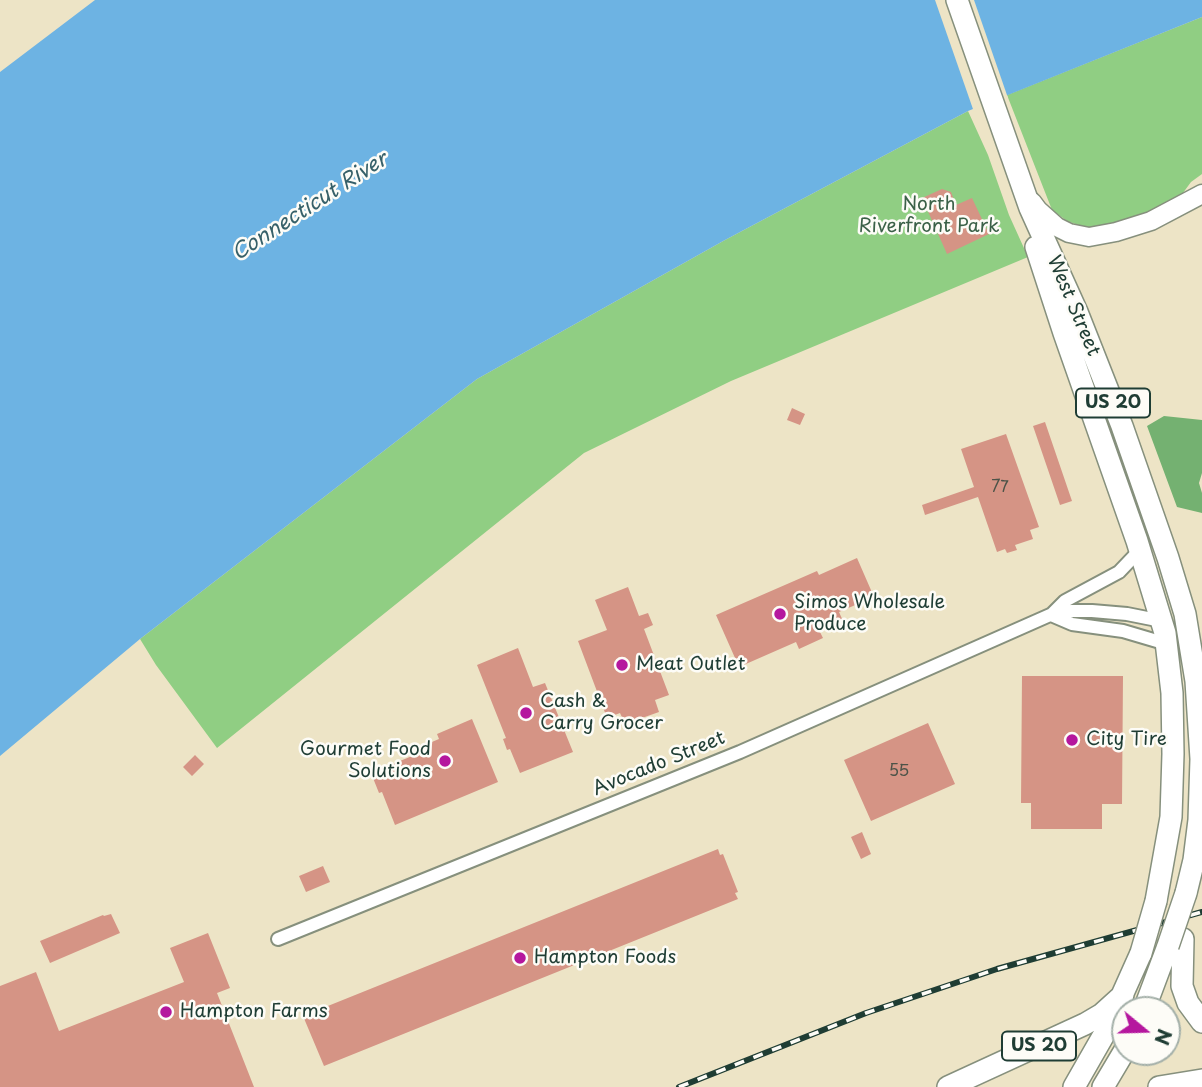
<!DOCTYPE html>
<style>
body{margin:0}
#map{position:relative;width:1202px;height:1087px;overflow:hidden;background:#ede4c6;font-family:"Playpen Sans",sans-serif}
canvas{display:block}
.north{position:absolute;left:1111px;top:996px;width:70px;height:70px;box-sizing:border-box;background:#fdfcf7;border:2px solid #a4b0a9;border-radius:50%;rotate:109deg;font-size:19px;font-weight:700;line-height:28px;text-align:center;color:#1f3d34}
.north::after{content:'';display:block;margin:auto;width:24px;height:32px;background:#b5179e;clip-path:polygon(50% 0,100% 100%,50% 72%,0 100%)}
</style>
<div id="map">
<canvas width="1202" height="1087"></canvas>
<div class="north">N</div>
</div>
<script>
const ctx = document.querySelector('canvas').getContext('2d');
ctx.lineJoin = 'round';
function paint(path, color) {
  ctx.fillStyle = color;
  ctx.fill(path, 'evenodd');
}
function toPath(rows) {
  const path = new Path2D();
  for (const r of rows) {
    path.moveTo(r[0], r[1]);
    for (let i = 2; i < r.length; i += 2) path.lineTo(r[i], r[i + 1]);
  }
  return path;
}
function stroke(path, color, width, dash) {
  ctx.strokeStyle = color;
  ctx.lineWidth = width;
  ctx.lineCap = dash ? 'butt' : 'round';
  ctx.setLineDash(dash || []);
  ctx.stroke(path);
}
function label(font, color, halo, rows, align = 'center') {
  ctx.font = font + ' "Playpen Sans",sans-serif';
  ctx.lineWidth = 5;
  ctx.setLineDash([]);
  ctx.textBaseline = 'middle';
  ctx.strokeStyle = halo;
  ctx.fillStyle = color;
  for (const [text, x, y, turn = 0] of rows) {
    ctx.save();
    ctx.translate(x, y);
    ctx.rotate((+turn || 0) * Math.PI / 180);
    ctx.textAlign = isNaN(turn) ? turn : align;
    if (halo) ctx.strokeText(text, 0, 0);
    ctx.fillText(text, 0, 0);
    ctx.restore();
  }
}
const green = toPath([
 [1202,17,1202,174,1191,182,1180,197,1131,221,1093,230,1067,221,1052,210,1007,95],
 [968,111,988,155,1009,215,1028,257,731,381,584,453,217,748,156,665,140,639,477,379,725,240]
]);
const forest = toPath([
 [1164,416,1202,420,1202,473,1199,483,1202,493,1202,513,1177,507,1147,426]
]);
const water = toPath([
 [95,0,1202,0,1202,17,968,111,725,240,477,379,140,639,0,756,0,72]
]);
const pier = toPath([
 [935,0,974,0,1008,98,974,112]
]);
const building = toPath([
 [942,189,951,192,956,205,972,198,989,234,947,254,922,198],
 [792,408,805,414,800,425,787,420],
 [1045,422,1072,501,1060,505,1033,426],
 [1006,434,1039,527,1030,530,1033,539,1015,545,1017,550,1007,553,1005,549,997,552,978,497,925,515,922,505,974,487,961,449],
 [857,558,874,597,839,612,843,621,820,632,823,638,799,649,796,642,739,667,716,615,817,571,819,575],
 [628,587,639,616,648,613,653,625,644,629,669,695,655,700,659,712,625,724,620,713,607,718,578,641,607,630,595,600],
 [518,648,533,687,545,683,573,752,520,773,510,749,507,750,503,739,506,738,477,665],
 [1022,676,1123,676,1122,804,1102,804,1102,829,1031,829,1031,803,1021,803],
 [472,719,498,782,395,825,382,792,379,793,371,773,429,749,427,744,439,739,437,734],
 [928,723,955,784,871,821,844,760],
 [195,755,204,764,192,776,183,767],
 [862,832,871,854,861,859,851,837],
 [718,849,720,855,723,854,738,892,735,893,738,899,324,1066,303,1016],
 [323,866,330,882,306,892,299,876],
 [111,914,120,933,50,963,40,941,103,915,104,916],
 [208,933,230,988,217,993,254,1087,0,1087,0,986,36,972,59,1031,184,982,170,948]
]);
const street = toPath([
 [1051,615,1072,624,1123,631,1167,644],
 [1051,615,1065,601,1119,572,1140,550],
 [278,939,740,752,1050,615,1072,611,1092,611,1127,614,1162,621]
]);
const secondary = toPath([
 [1032,202,1038,210,1057,227,1069,233,1089,237,1116,232,1151,221,1202,194]
]);
const primary = toPath([
 [957,0,1030,208,1077,312,1122,426,1168,558,1185,614,1196,681,1201,759,1199,820,1194,860,1186,893],
 [1036,247,1064,333,1137,541,1165,633,1172,693,1173,754,1171,817,1156,901],
 [1183,939,1182,986,1188,1003,1202,1022],
 [1144,1010,1168,946],
 [948,1087,1085,1024,1102,1014,1123,995],
 [1074,1087,1106,1031,1141,953],
 [1103,1087,1125,1050],
 [1159,1087,1202,1080]
]);
const rail = toPath([
 [679,1087,866,1013,997,969,1202,912]
]);
const primaryBridge = toPath([
 [1168,946,1186,893],
 [1141,953,1156,901]
]);
const markers = [
 [780,614,7,"#b5179e"],
 [622,665,7,"#b5179e"],
 [526,713,7,"#b5179e"],
 [1072,740,7,"#b5179e"],
 [445,761,7,"#b5179e"],
 [520,958,7,"#b5179e"],
 [166,1012,7,"#b5179e"]
];
const numberNames = [
 ["77",1000,488],
 ["55",899,772]
];
const shields = [
 [1113,403,74],
 [1039,1046,74]
];
const shieldNames = [
 ["US 20",1113,403],
 ["US 20",1039,1046]
];
const parkNames = [
 ["North",929,205],
 ["Riverfront Park",929,227]
];
const streetNames = [
 ["West Street",1073,306,67],
 ["Avocado Street",659,764,-22]
];
const poiNames = [
 ["Simos Wholesale",794,603],
 ["Produce",794,625],
 ["Meat Outlet",636,665],
 ["Cash &",540,702],
 ["Carry Grocer",540,724],
 ["City Tire",1086,740],
 ["Gourmet Food",431,750,"right"],
 ["Solutions",431,772,"right"],
 ["Hampton Foods",534,958],
 ["Hampton Farms",180,1012]
];
const waterNames = [
 ["Connecticut River",310,207,-33]
];
paint(green, '#90ce83');
paint(forest, '#74b171');
paint(water, '#6db3e3');
paint(pier, '#ede4c6');
paint(building, '#d59485');
stroke(street, '#86907d', 16);
stroke(secondary, '#86907d', 21);
stroke(primary, '#86907d', 24);
stroke(street, '#fff', 12);
stroke(secondary, '#fff', 18);
stroke(primary, '#fff', 21);
stroke(rail, '#1f3d34', 6);
stroke(rail, '#fdfcf7', 3.5, [10]);
stroke(primaryBridge, '#86907d', 24, []);
stroke(primaryBridge, '#fff', 21);
for (const [x, y, r, color] of markers) {
  const dot = new Path2D();
  dot.arc(x, y, r, 0, 2 * Math.PI);
  ctx.fillStyle = color;
  ctx.fill(dot);
  stroke(dot, '#fdfcf7', 2.5);
}
label('16px', '#4c5348', null, numberNames);
for (const [x, y, w] of shields) {
  const box = new Path2D();
  box.roundRect(x - w / 2, y - 14.5, w, 29, 5);
  ctx.fillStyle = '#fdfcf7';
  ctx.fill(box);
  stroke(box, '#1f3d34', 2);
}
label('bold 18px', '#1f3d34', null, shieldNames);
label('19px', '#3b6148', '#fdfcf7', parkNames);
label('19px', '#1f3d34', '#fdfcf7', streetNames);
label('19px', '#1f3d34', '#fdfcf7', poiNames, 'left');
label('italic 21px', '#366069', '#fdfcf7', waterNames);
</script>
